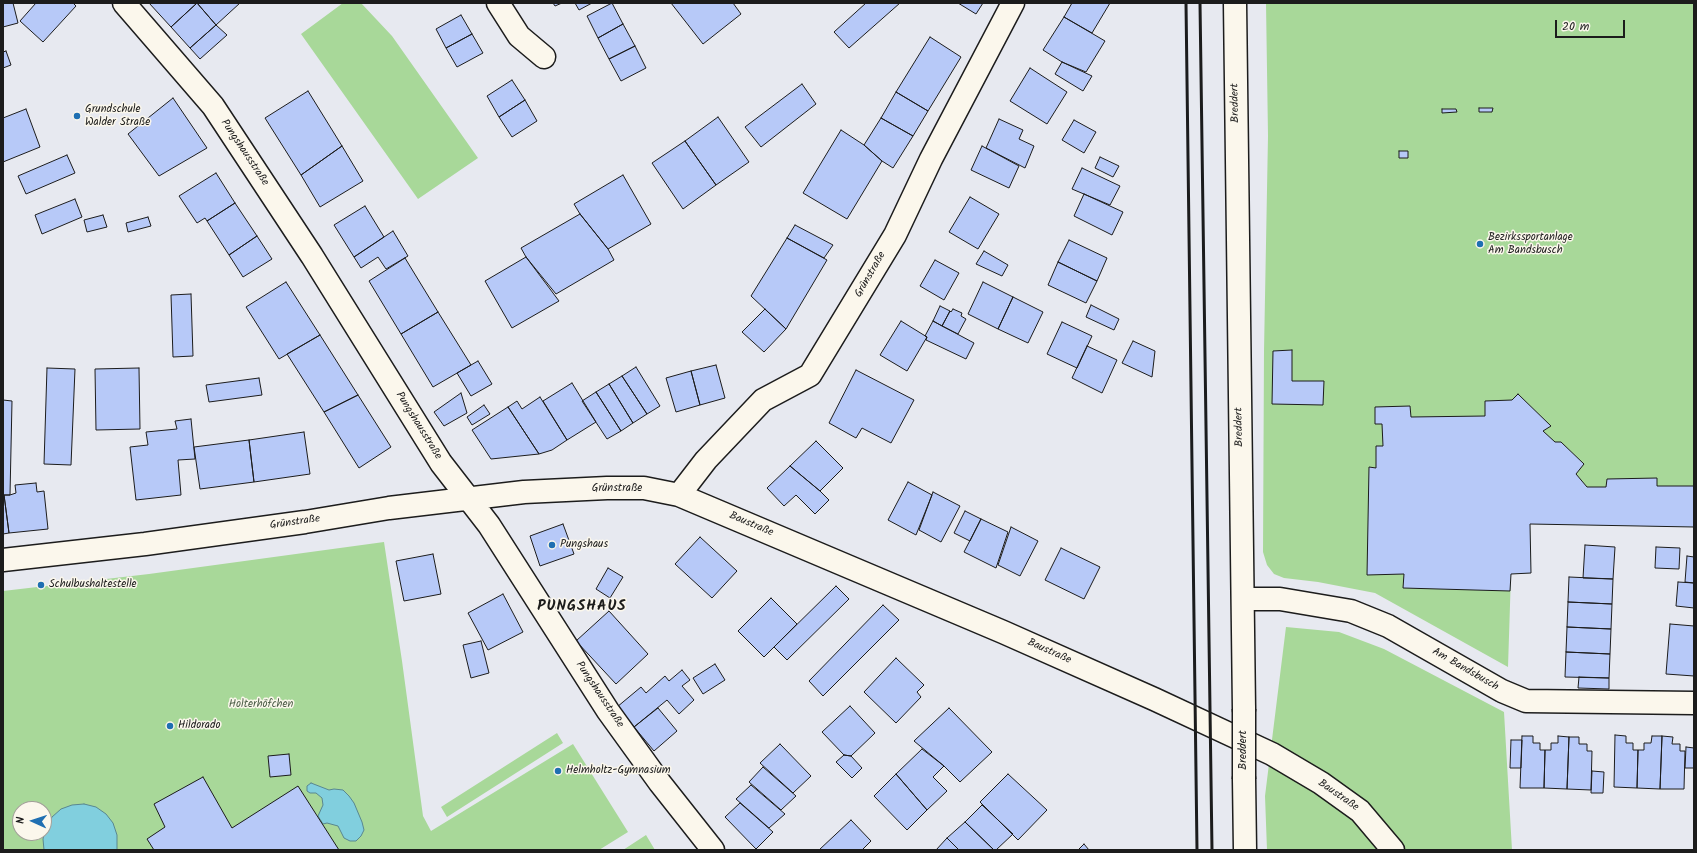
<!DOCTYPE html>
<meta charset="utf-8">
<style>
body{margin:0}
#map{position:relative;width:1697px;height:853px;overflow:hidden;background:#e7e9f0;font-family:Kalam,sans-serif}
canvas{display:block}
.frame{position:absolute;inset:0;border:4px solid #1c1c1c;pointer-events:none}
.north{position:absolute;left:12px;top:801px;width:40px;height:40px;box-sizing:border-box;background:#fbf7ec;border:1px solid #a29f99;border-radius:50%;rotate:273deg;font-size:11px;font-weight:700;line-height:16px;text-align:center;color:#1c1c1c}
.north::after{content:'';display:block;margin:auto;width:14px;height:18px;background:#1f6fb2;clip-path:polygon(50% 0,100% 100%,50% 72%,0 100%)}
.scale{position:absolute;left:1555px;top:20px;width:70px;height:18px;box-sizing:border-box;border:2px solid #1c1c1c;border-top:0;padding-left:5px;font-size:12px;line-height:14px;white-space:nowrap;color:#1c1c1c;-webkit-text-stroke:3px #fbf7ec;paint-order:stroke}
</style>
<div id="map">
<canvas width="1697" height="853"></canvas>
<div class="frame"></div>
<div class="north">N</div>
<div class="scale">20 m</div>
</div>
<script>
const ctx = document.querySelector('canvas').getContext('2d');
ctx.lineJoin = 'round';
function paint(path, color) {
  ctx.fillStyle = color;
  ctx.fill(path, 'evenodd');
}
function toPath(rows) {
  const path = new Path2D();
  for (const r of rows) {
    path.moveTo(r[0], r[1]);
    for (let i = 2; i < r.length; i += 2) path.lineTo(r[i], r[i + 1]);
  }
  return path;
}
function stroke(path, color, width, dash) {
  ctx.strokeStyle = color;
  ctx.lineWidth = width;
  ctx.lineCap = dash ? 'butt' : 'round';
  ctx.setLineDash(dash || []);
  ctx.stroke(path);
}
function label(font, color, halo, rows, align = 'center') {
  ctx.font = font + ' Kalam,sans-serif';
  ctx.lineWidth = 3;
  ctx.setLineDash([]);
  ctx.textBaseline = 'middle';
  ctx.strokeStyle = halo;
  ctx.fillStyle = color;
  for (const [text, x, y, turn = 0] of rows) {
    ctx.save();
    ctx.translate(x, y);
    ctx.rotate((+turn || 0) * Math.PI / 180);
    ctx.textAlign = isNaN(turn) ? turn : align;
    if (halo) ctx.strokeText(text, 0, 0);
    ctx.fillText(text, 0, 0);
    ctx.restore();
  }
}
const green = toPath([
 [343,3,361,3,392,36,478,158,418,199,301,34],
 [1266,3,1694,3,1694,527,1530,524,1531,573,1511,574,1508,667,1375,593,1318,582,1284,578,1274,574,1267,565,1263,552,1264,351,1268,136],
 [384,542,402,661,423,816,431,831,573,744,628,832,599,850,3,850,3,591,149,574],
 [20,809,44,809,44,833,20,833],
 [1286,627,1339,632,1384,649,1504,712,1512,850,1267,850,1265,796],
 [557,733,563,743,447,817,441,807],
 [646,835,655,850,623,850]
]);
const water = toPath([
 [311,783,329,790,334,789,343,790,349,796,354,803,362,822,364,830,361,836,356,841,350,841,344,838,338,826,327,823,323,824,318,816,323,805,322,798,316,793,310,793,307,791,307,786,311,783],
 [84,804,96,807,106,814,113,823,117,835,117,850,44,850,43,839,46,827,52,817,61,809,72,805,84,804]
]);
const building = toPath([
 [3,3,13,3,18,23,3,27,3,3],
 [36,3,73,3,76,6,43,42,20,21,36,3],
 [149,3,197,3,171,27,149,3],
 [197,3,240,3,216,25,197,3],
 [197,3,216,25,190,48,171,27,197,3],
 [553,3,562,3,555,6,553,3],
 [575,3,592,3,579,10,575,3],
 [612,3,623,24,598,38,587,16,612,3],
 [671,3,733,3,741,14,703,44,671,3],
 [866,3,900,3,849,48,834,32,866,3],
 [958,3,983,3,976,14,958,3],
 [1072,3,1110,3,1092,33,1064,17,1072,3],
 [461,15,472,34,446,48,436,29,461,15],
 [1064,17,1105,41,1086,72,1062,62,1043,50,1064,17],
 [623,24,635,46,609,59,598,38,623,24],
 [216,25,227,35,200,59,190,48,216,25],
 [472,34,483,53,457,67,446,48,472,34],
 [930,37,961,57,928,111,896,92,930,37],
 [635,46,646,68,621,81,609,59,635,46],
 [6,51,11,65,3,68,3,52,6,51],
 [1062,62,1092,76,1083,91,1055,74,1062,62],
 [1030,68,1067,92,1047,124,1010,101,1030,68],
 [512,80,525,100,499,117,487,96,512,80],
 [802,84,816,104,761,147,745,127,802,84],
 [308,91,342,146,301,175,265,118,308,91],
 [896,92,928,111,913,136,881,118,896,92],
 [173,98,207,148,159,176,128,134,173,98],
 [525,100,537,121,512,137,499,117,525,100],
 [1479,108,1493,108,1492,112,1479,112,1479,108],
 [26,109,40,147,3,162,3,118,26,109],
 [1442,109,1456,109,1457,112,1442,113,1442,109],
 [718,117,749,162,716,185,685,141,718,117],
 [881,118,913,136,893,168,882,161,864,145,881,118],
 [999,119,1023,130,1019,139,1034,146,1025,168,986,148,999,119],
 [1074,120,1096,132,1084,153,1062,140,1074,120],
 [841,130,864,145,882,161,847,219,803,193,841,130],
 [685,141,716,185,683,209,652,163,685,141],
 [342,146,363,181,320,207,301,175,342,146],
 [982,146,1019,166,1009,188,971,170,982,146],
 [1399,151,1408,151,1408,158,1399,158,1399,151],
 [67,155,75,173,26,194,18,176,67,155],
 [1100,157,1119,166,1113,177,1095,168,1100,157],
 [1082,168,1120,186,1110,205,1072,189,1082,168],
 [216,173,235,203,207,221,205,218,197,223,179,196,216,173],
 [623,175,651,224,608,249,580,214,574,204,623,175],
 [1084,194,1123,212,1112,235,1074,216,1084,194],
 [970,197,999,214,978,249,949,232,970,197],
 [75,199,82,217,42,234,35,215,75,199],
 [235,203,257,236,229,255,207,221,235,203],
 [365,206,384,237,354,257,334,225,365,206],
 [580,214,608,249,614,260,556,294,526,257,521,248,580,214],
 [103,215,107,227,87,232,84,220,103,215],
 [148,217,151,226,128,232,126,223,148,217],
 [795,225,833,245,824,258,787,238,795,225],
 [393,231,408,256,386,269,378,257,361,268,354,257,393,231],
 [257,236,272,259,243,277,229,255,257,236],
 [787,238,827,260,786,329,751,296,787,238],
 [1069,240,1107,258,1097,281,1058,262,1069,240],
 [984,251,1008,265,1002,276,976,264,984,251],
 [526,257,559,301,512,328,485,281,526,257],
 [405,258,438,312,401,334,369,281,405,258],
 [935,260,959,273,944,300,920,286,935,260],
 [1058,262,1097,281,1086,303,1048,285,1058,262],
 [286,282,320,335,279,359,246,307,286,282],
 [983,282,1013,297,998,329,968,314,983,282],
 [191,294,193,356,173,357,171,295,191,294],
 [1013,297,1043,312,1028,343,998,329,1013,297],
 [1091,305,1119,319,1114,330,1086,317,1091,305],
 [940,306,950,311,942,326,933,321,940,306],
 [765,309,786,329,764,352,742,332,765,309],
 [953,309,962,313,961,316,966,319,958,334,942,326,950,311,951,312,953,309],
 [438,312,471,365,433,387,401,334,438,312],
 [901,321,927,337,907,371,880,355,901,321],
 [933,321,974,343,966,359,926,340,927,337,925,336,933,321],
 [1062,322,1092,336,1077,368,1047,354,1062,322],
 [320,335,358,395,324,412,287,354,320,335],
 [1133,341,1155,351,1152,377,1122,363,1133,341],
 [1087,346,1117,360,1102,393,1072,378,1087,346],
 [1292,350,1292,381,1324,381,1323,405,1272,404,1273,351,1292,350],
 [478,361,492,384,471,396,457,373,478,361],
 [716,365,725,398,700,405,691,371,716,365],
 [636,367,660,406,647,414,622,376,636,367],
 [47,368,75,369,71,465,44,464,47,368],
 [139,368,140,429,96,430,95,369,139,368],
 [856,370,914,400,891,443,862,428,856,438,829,423,856,370],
 [691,371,700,405,676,412,666,378,691,371],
 [622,376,647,414,633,423,609,384,622,376],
 [259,378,262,395,209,402,206,385,259,378],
 [572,383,596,422,567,440,543,401,572,383],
 [609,384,633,423,621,431,596,392,609,384],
 [596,392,621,431,607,439,582,401,596,392],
 [461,393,467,413,444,426,434,412,461,393],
 [1518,394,1551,426,1543,431,1555,442,1561,442,1584,464,1576,474,1587,487,1606,487,1607,479,1657,478,1657,486,1694,486,1694,527,1530,524,1531,573,1511,574,1510,591,1403,588,1404,574,1367,575,1369,467,1376,468,1376,446,1383,446,1382,424,1375,424,1375,407,1410,406,1411,417,1485,416,1485,401,1512,400,1518,394],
 [358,395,391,447,359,468,324,412,358,395],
 [540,397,567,440,552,450,539,454,508,407,517,401,522,409,540,397],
 [3,400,12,401,10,495,4,495,9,533,3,534,3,400],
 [484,405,490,414,472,425,467,417,484,405],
 [508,407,539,454,491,459,472,430,508,407],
 [191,419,195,459,178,460,181,495,136,500,130,447,148,445,146,432,177,429,175,421,191,419],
 [304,432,310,474,254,482,249,440,304,432],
 [249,440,254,482,200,489,194,447,249,440],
 [816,441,843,468,820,491,790,466,816,441],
 [790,466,820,491,829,500,815,514,796,495,784,506,767,488,790,466],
 [908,482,932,495,916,535,888,520,908,482],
 [36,483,37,492,44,491,48,529,9,533,4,495,10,495,16,493,15,485,36,483],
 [933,492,960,506,941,542,919,530,933,492],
 [965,511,981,519,970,541,954,533,965,511],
 [981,519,1008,532,996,568,964,552,981,519],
 [563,524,574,554,540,566,530,536,563,524],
 [1011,527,1038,541,1020,576,998,565,1011,527],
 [700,537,737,571,712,598,675,564,700,537],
 [1585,545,1615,547,1613,579,1583,578,1585,545],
 [1656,547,1680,548,1679,569,1655,568,1656,547],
 [1061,548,1100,567,1084,599,1045,580,1061,548],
 [433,554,441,594,404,601,396,561,433,554],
 [1687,556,1694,557,1694,583,1685,582,1687,556],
 [608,568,623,577,610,598,596,589,608,568],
 [1569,577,1613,579,1612,604,1568,602,1569,577],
 [1678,582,1694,583,1694,608,1676,606,1678,582],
 [836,586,849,599,787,660,774,647,836,586],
 [503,594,523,632,488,650,468,613,503,594],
 [771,598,797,624,764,657,738,631,771,598],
 [1568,602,1612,604,1611,629,1567,627,1568,602],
 [883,605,899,620,823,696,809,681,883,605],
 [609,611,648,654,616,684,576,641,609,611],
 [1670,624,1694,626,1694,676,1666,674,1670,624],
 [1567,627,1611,629,1610,654,1566,652,1567,627],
 [481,641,489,673,471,678,463,645,481,641],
 [1566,652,1610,654,1609,678,1565,677,1566,652],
 [896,658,924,685,917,692,921,697,896,723,864,692,896,658],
 [715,664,725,680,703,694,693,678,715,664],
 [682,670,690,680,682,686,694,700,679,714,667,700,634,727,617,707,641,687,646,693,665,676,669,681,682,670],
 [1579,677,1609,678,1609,689,1578,688,1579,677],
 [850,706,875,733,851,756,844,755,822,732,850,706],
 [658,708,677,731,654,751,634,727,658,708],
 [949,708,992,752,960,782,944,766,914,741,949,708],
 [1615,735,1626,736,1626,743,1633,743,1633,750,1638,750,1637,788,1614,787,1615,735],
 [1522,736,1533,736,1533,743,1540,743,1540,750,1545,750,1544,788,1520,788,1522,736],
 [1558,736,1569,737,1567,789,1544,788,1545,750,1551,750,1551,743,1558,743,1558,736],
 [1652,736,1662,736,1660,789,1637,788,1638,750,1644,750,1644,743,1651,743,1652,736],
 [1662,736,1673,737,1672,744,1680,744,1680,751,1685,751,1684,789,1660,789,1662,736],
 [1569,737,1579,737,1579,744,1587,744,1587,751,1592,751,1591,790,1567,789,1569,737],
 [1511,740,1522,740,1521,768,1510,768,1511,740],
 [780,744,811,776,793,793,760,763,780,744],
 [1686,747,1694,748,1694,768,1685,768,1686,747],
 [922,749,944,766,933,777,947,791,927,810,896,774,922,749],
 [289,754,291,775,270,777,268,756,289,754],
 [844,755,851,756,862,768,852,778,836,762,844,755],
 [763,767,796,796,781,810,749,782,763,767],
 [1592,771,1604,772,1603,793,1591,793,1592,771],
 [896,774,927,810,907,830,874,796,896,774],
 [1008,774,1047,810,1018,840,980,802,1008,774],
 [203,777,232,828,298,786,339,850,154,850,147,839,165,827,154,804,203,777],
 [751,785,785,814,769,828,736,799,751,785],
 [740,803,773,832,756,849,725,817,740,803],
 [982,805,1013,834,996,850,994,850,965,822,982,805],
 [851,820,871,841,862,850,819,850,851,820],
 [965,822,994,850,959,850,947,838,965,822],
 [947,838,959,850,936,850,947,838],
 [1084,844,1089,850,1078,850,1084,844]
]);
const minor = toPath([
 [124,3,213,106,312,256,441,463,489,525,608,711,660,783,713,850],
 [498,3,519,36,544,57],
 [1235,3,1244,709],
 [679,495,706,460,763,400,810,375,895,235,931,159,1013,3],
 [3,560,145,544,305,522,389,508,524,492,607,488,644,488,679,495,1003,632,1154,699,1272,754,1321,783,1360,811,1393,850],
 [1243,599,1280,599,1351,611,1388,626,1502,691,1526,701,1694,703],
 [1244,779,1245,850]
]);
const rail = toPath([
 [1186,3,1197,850],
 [1200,3,1212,850]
]);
const minorBridge = toPath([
 [1244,779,1244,709]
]);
const markers = [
 [77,116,4,"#1f6fb2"],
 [1480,244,4,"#1f6fb2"],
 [552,545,4,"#1f6fb2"],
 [41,585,4,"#1f6fb2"],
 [170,726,4,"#1f6fb2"],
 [558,771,4,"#1f6fb2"]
];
const streetNames = [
 ["Breddert",1236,103,-91],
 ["Pungshausstraße",244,153,56],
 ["Grünstraße",871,275,-60],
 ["Pungshausstraße",418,426,58],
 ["Breddert",1240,427,-91],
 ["Grünstraße",617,489],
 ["Grünstraße",295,523,-8],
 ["Baustraße",751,525,23],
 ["Baustraße",1049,652,24],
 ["Am Bandsbusch",1465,670,30],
 ["Pungshausstraße",599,695,56],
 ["Breddert",1244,750,-90],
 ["Baustraße",1338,796,35]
];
const poiNames = [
 ["Grundschule",85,110],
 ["Walder Straße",85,123],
 ["Bezirkssportanlage",1488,238],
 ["Am Bandsbusch",1488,251],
 ["Pungshaus",560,545],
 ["Schulbushaltestelle",49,585],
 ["Hildorado",178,726],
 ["Helmholtz-Gymnasium",566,771]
];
const parkNames = [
 ["Holterhöfchen",261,705]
];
const districtNames = [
 ["PUNGSHAUS",582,607]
];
paint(green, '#a8d899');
paint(water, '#81cfde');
stroke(water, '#598790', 1);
paint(building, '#b7c9f8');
stroke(building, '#1c1c1c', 1);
stroke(minor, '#1c1c1c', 25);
stroke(minor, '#fbf7ec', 22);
stroke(rail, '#1c1c1c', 3);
stroke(minorBridge, '#1c1c1c', 25, []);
stroke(minorBridge, '#fbf7ec', 22);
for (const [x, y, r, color] of markers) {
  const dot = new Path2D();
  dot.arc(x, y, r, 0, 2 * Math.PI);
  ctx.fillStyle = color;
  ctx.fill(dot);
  stroke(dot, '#fbf7ec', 1.5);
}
label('11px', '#1c1c1c', '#fbf7ec', streetNames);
label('11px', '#1c1c1c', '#fbf7ec', poiNames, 'left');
label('11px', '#4d5e48', '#fbf7ec', parkNames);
ctx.letterSpacing = '1px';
label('bold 15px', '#1c1c1c', '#fbf7ec', districtNames);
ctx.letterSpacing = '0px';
</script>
